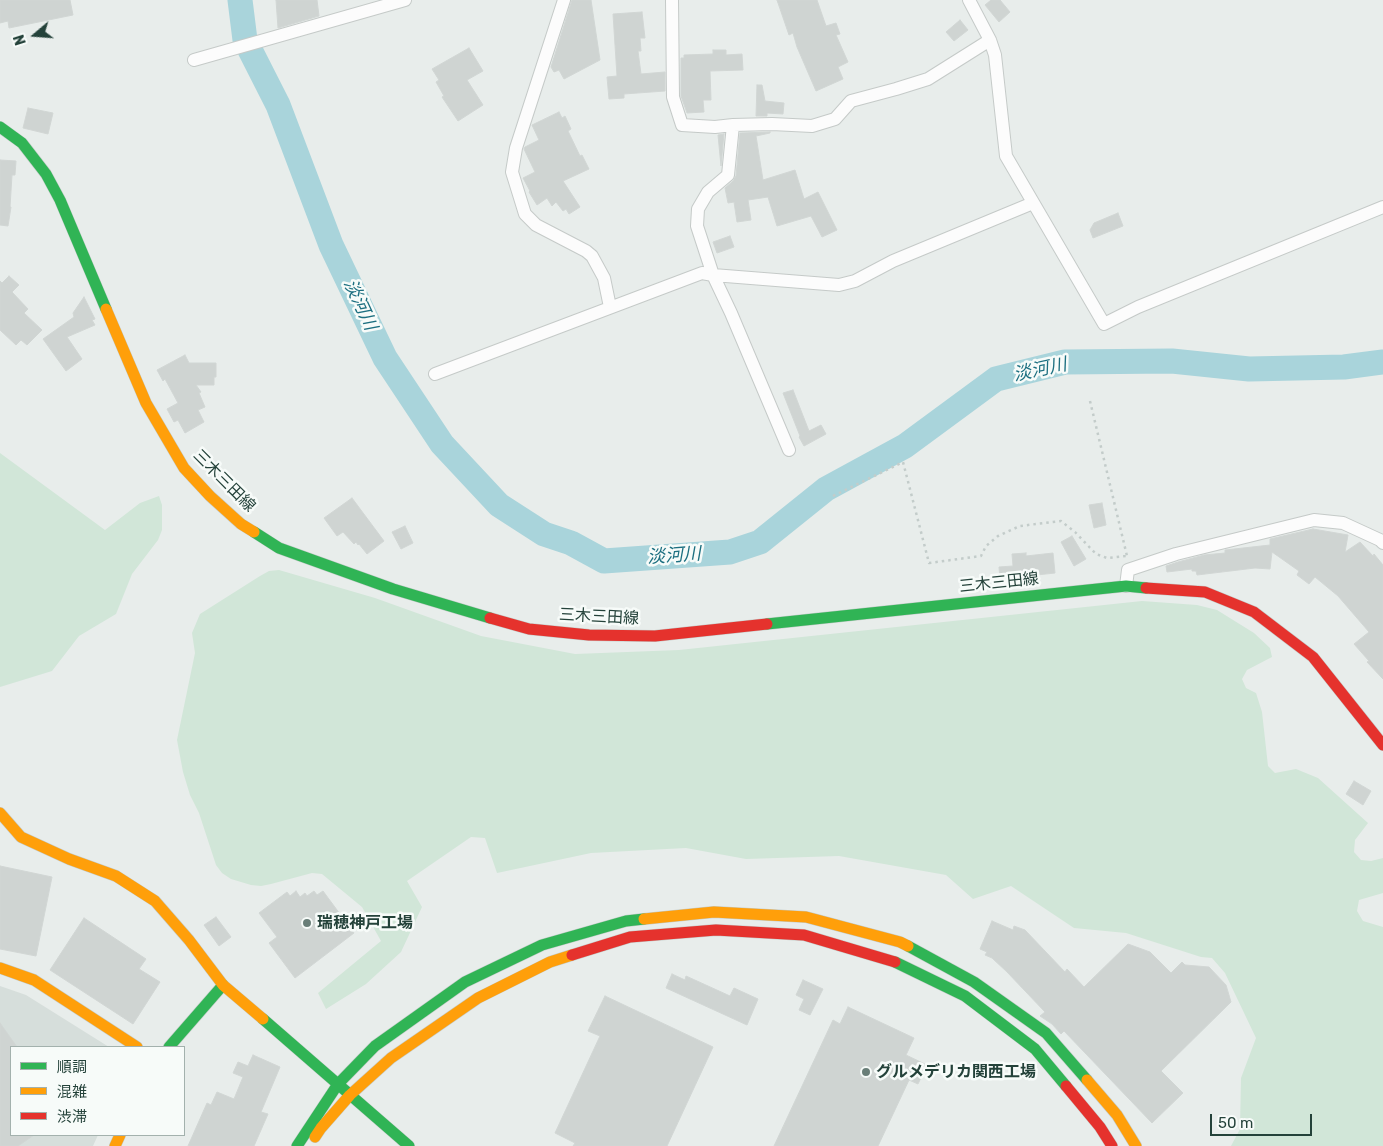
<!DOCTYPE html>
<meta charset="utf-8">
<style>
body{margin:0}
#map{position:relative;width:1383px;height:1146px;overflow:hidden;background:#e8edeb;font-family:Rubik,"Noto Sans JP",sans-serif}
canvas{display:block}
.legend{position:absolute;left:10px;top:1046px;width:175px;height:90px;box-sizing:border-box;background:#f7fbf9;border:1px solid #a3b1ad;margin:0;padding:6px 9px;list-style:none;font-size:15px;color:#24423a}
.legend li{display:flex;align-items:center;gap:10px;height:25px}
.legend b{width:25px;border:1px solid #a3b1ad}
.north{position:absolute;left:10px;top:10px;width:50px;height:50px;-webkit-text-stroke:4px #f7fbf9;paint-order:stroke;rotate:252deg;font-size:14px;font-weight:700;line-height:20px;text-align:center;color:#24423a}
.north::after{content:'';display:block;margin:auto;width:18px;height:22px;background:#24423a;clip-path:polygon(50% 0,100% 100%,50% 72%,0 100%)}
.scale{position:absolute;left:1210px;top:1114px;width:102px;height:22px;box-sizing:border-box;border:2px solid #24423a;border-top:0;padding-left:6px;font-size:15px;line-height:18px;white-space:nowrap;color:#24423a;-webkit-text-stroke:4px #f7fbf9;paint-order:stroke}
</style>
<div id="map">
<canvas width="1383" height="1146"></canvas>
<ul class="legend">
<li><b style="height:6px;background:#30b455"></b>順調</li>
<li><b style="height:6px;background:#ff9f0a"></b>混雑</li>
<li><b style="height:6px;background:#e5322d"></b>渋滞</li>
</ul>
<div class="north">N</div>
<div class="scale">50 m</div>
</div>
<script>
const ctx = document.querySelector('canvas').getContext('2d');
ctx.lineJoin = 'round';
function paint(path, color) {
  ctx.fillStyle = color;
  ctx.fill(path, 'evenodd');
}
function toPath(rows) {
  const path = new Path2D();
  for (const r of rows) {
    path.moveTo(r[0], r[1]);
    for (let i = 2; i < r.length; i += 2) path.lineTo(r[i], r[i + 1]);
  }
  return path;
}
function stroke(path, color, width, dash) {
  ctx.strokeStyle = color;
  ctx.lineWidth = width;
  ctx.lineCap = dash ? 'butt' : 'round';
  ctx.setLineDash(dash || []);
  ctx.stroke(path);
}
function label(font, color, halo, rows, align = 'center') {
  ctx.font = font + ' Rubik,"Noto Sans JP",sans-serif';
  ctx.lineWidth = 5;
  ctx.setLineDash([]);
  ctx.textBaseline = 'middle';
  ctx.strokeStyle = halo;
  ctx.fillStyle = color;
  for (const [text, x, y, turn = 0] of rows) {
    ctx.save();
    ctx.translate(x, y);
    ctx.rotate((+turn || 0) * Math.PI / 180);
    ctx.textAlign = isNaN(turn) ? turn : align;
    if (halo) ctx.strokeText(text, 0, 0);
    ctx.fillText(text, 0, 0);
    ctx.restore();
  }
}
const built = toPath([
 [0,986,26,995,109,1047,11,1047,11,1135,98,1135,93,1146,0,1146]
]);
const green = toPath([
 [0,453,105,530,140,503,159,496,162,505,162,530,158,540,132,574,116,614,79,636,52,671,0,687],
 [279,570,375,598,481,636,575,654,679,650,1142,601,1197,605,1217,610,1254,633,1270,648,1272,657,1247,670,1242,679,1246,688,1256,693,1262,712,1268,766,1275,773,1296,769,1318,778,1368,823,1355,840,1354,852,1361,860,1371,861,1383,858,1383,893,1359,900,1357,911,1363,921,1383,927,1383,1146,1231,1146,1240,1129,1241,1078,1256,1038,1225,973,1212,958,1201,957,1126,933,1074,928,1011,886,973,899,946,875,839,856,746,859,686,848,591,853,497,873,485,838,471,837,407,881,422,907,401,952,366,984,326,1009,318,993,381,941,362,907,322,874,312,873,271,884,261,886,251,885,231,879,222,873,216,865,199,813,190,795,183,772,177,740,195,653,192,633,200,614,260,576,269,571]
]);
const river = toPath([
 [240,0,245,40,278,105,331,245,385,358,442,444,499,505,544,534,571,543,604,561,730,552,760,542,826,489,905,446,996,379,1065,362,1172,361,1249,369,1344,367,1383,362]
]);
const building = toPath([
 [0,0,70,0,73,15,9,28,8,21,0,23,0,0],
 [276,0,317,0,319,16,278,28,276,0],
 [572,0,591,0,600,60,564,79,559,70,554,72,551,67,572,0],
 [777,0,817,0,826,26,836,23,840,34,836,35,848,62,838,67,843,79,816,91,797,47,793,33,789,35,777,0],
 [991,0,1000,0,1010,12,999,22,985,5,991,0],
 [642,12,645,38,640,38,641,51,638,51,641,74,665,72,665,91,624,94,624,98,609,99,607,77,617,76,613,14,642,12],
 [960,20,968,30,954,41,946,32,960,20],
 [469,48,483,71,467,80,483,105,458,121,442,97,444,96,436,82,439,80,432,69,469,48],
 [713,50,726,50,726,55,742,54,743,70,710,71,711,100,703,100,704,112,687,113,681,96,681,58,684,58,684,55,713,54,713,50],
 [757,85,762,85,765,101,784,103,783,114,767,113,767,116,756,116,757,85],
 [28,108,53,113,48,134,23,128,28,108],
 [559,112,562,118,565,116,571,129,568,131,580,156,582,155,589,169,563,181,580,207,569,214,566,209,563,211,556,202,552,206,547,198,537,205,529,192,530,191,523,178,535,172,524,149,525,147,539,140,532,125,559,112],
 [770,132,770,133,756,136,763,180,795,170,804,199,818,192,837,230,822,237,811,216,777,226,768,197,748,200,751,220,737,222,734,202,728,203,725,188,733,181,736,176,740,133,770,132],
 [724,134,721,166,718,135,724,134],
 [0,160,16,161,15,175,12,175,10,207,11,207,8,226,0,225,0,160],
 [1118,213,1123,226,1093,238,1090,230,1094,223,1118,213],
 [730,236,734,247,717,253,713,242,730,236],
 [9,276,19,285,12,292,28,309,24,313,42,330,27,345,21,340,16,345,0,330,0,281,2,283,9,276],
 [84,297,95,319,92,320,95,325,67,337,82,359,66,371,43,339,74,317,73,313,84,297],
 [185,355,189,363,216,363,216,377,214,377,214,385,196,385,201,392,199,393,205,407,198,410,204,422,185,433,178,420,174,422,167,409,178,403,165,379,163,381,157,370,185,355],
 [793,390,809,431,821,425,826,434,804,446,799,437,800,436,783,393,793,390],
 [352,498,384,541,367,554,359,544,358,545,356,542,354,544,343,532,337,536,324,518,352,498],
 [1102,503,1106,525,1094,528,1089,505,1102,503],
 [405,526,413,543,401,549,392,532,405,526],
 [1313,529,1348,535,1345,552,1360,542,1373,556,1374,554,1383,565,1383,679,1367,662,1369,661,1354,644,1369,632,1338,596,1315,577,1309,584,1297,575,1299,571,1272,552,1270,569,1255,568,1197,575,1196,571,1192,571,1192,569,1167,572,1166,566,1178,562,1204,555,1225,553,1225,550,1270,545,1270,539,1313,529],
 [1072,536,1086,559,1074,566,1061,542,1072,536],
 [1026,553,1026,556,1053,553,1055,573,1000,579,999,567,1013,566,1012,554,1026,553],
 [1354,781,1371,791,1363,805,1346,794,1354,781],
 [0,866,52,877,36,956,0,949,0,866],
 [296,891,300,897,305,893,307,896,314,891,317,895,323,891,354,933,295,978,269,943,277,937,259,913,287,892,290,896,296,891],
 [216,917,231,937,219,946,204,925,216,917],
 [84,918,146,959,139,969,160,982,133,1024,50,970,84,918],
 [992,921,1013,930,1014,926,1025,930,1065,972,1067,969,1084,987,1128,944,1150,952,1171,973,1182,962,1185,965,1209,967,1226,985,1231,1002,1161,1071,1183,1093,1152,1123,1064,1031,1061,1034,1052,1024,1040,1016,1045,1012,1007,972,992,958,985,955,987,952,980,949,992,921],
 [672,974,685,980,686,976,730,996,734,988,758,999,747,1025,666,988,672,974],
 [803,980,823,989,810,1015,799,1010,804,999,796,995,803,980],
 [605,996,713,1047,667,1146,573,1146,575,1143,555,1133,600,1036,588,1031,605,996],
 [848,1007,914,1038,906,1055,927,1065,918,1084,909,1080,878,1146,774,1146,833,1020,840,1024,848,1007],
 [0,1023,17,1047,11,1047,11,1135,34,1135,18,1146,0,1146,0,1023],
 [253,1055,280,1067,261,1112,268,1114,254,1146,188,1146,207,1103,211,1105,217,1092,234,1099,243,1077,233,1073,238,1062,248,1066,253,1055]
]);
const path = toPath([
 [1090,401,1127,556],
 [833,496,903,462,929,563,981,556,986,546,998,536,1020,526,1061,521,1075,532,1096,554,1107,558,1126,556]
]);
const street = toPath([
 [564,0,516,148,512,172,525,214,536,225,586,251,592,256,604,278,610,307],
 [672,0,673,97,682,125,715,127,733,125,772,124,812,126,835,119,851,101,896,89,928,79,990,40],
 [969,0,990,40,995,55,1006,156,1104,324,1138,307,1383,207],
 [194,60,405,0],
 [733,125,728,175,708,192,698,209,697,226,713,275,731,313,789,450],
 [435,374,702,273,713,275,839,285,855,281,893,261,1033,203],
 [1126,586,1128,570,1176,554,1314,520,1343,523,1380,540,1383,543]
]);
const fast = toPath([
 [0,127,22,143,46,174,60,200,106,309],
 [254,532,279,548,393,589,490,618],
 [767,624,1126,586,1146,588],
 [908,946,974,982,1046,1033,1087,1080],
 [895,962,965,996,1035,1049,1066,1086],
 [263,1019,409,1146],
 [169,1047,223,985],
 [297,1146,338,1084,375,1046,465,982,542,945,626,921,644,919]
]);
const slow = toPath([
 [106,309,146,403,184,468,210,496,241,524,254,532],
 [0,813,21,837,69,859,116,876,155,901,189,940,223,985,263,1019],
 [644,919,714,912,806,917,900,942,908,946],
 [0,968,34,980,137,1047],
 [1087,1080,1117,1115,1136,1146],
 [315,1137,321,1128,350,1095,391,1058,478,998,550,962,572,955],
 [115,1146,120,1135]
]);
const jam = toPath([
 [1146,588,1205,592,1254,612,1313,657,1383,745],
 [490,618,529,629,589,635,655,636,767,624],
 [572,955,630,937,716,930,804,935,895,962],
 [1066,1086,1100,1127,1112,1146]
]);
const markers = [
 [307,923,5,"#697e78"],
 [866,1072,5,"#697e78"]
];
const streetNames = [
 ["三木三田線",224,481,45],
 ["三木三田線",999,583,-6],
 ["三木三田線",599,617,3]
];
const poiNames = [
 ["瑞穂神戸工場",317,923],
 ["グルメデリカ関西工場",876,1072]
];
const waterNames = [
 ["淡河川",360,305,65],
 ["淡河川",1040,370,-12],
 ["淡河川",674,556,-4]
];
paint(built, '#d6dedb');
paint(green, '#d1e6d8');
stroke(river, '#a9d4db', 25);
paint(building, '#cfd4d2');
stroke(building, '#d1d6d4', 1);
stroke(street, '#c5cac8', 14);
stroke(fast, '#c3cbc8', 12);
stroke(slow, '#c3cbc8', 12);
stroke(jam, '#c3cbc8', 12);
stroke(path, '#c3ccca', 2.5, [2.5, 4]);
stroke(street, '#fcfcfc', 12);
stroke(fast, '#30b455', 11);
stroke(slow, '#ff9f0a', 11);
stroke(jam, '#e5322d', 11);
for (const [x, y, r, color] of markers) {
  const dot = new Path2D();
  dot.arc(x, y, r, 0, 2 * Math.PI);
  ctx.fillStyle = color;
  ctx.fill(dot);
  stroke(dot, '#f7fbf9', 2);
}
label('16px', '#24423a', '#f7fbf9', streetNames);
label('bold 16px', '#24423a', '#f7fbf9', poiNames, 'left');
label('italic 18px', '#1c6f80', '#f7fbf9', waterNames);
</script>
